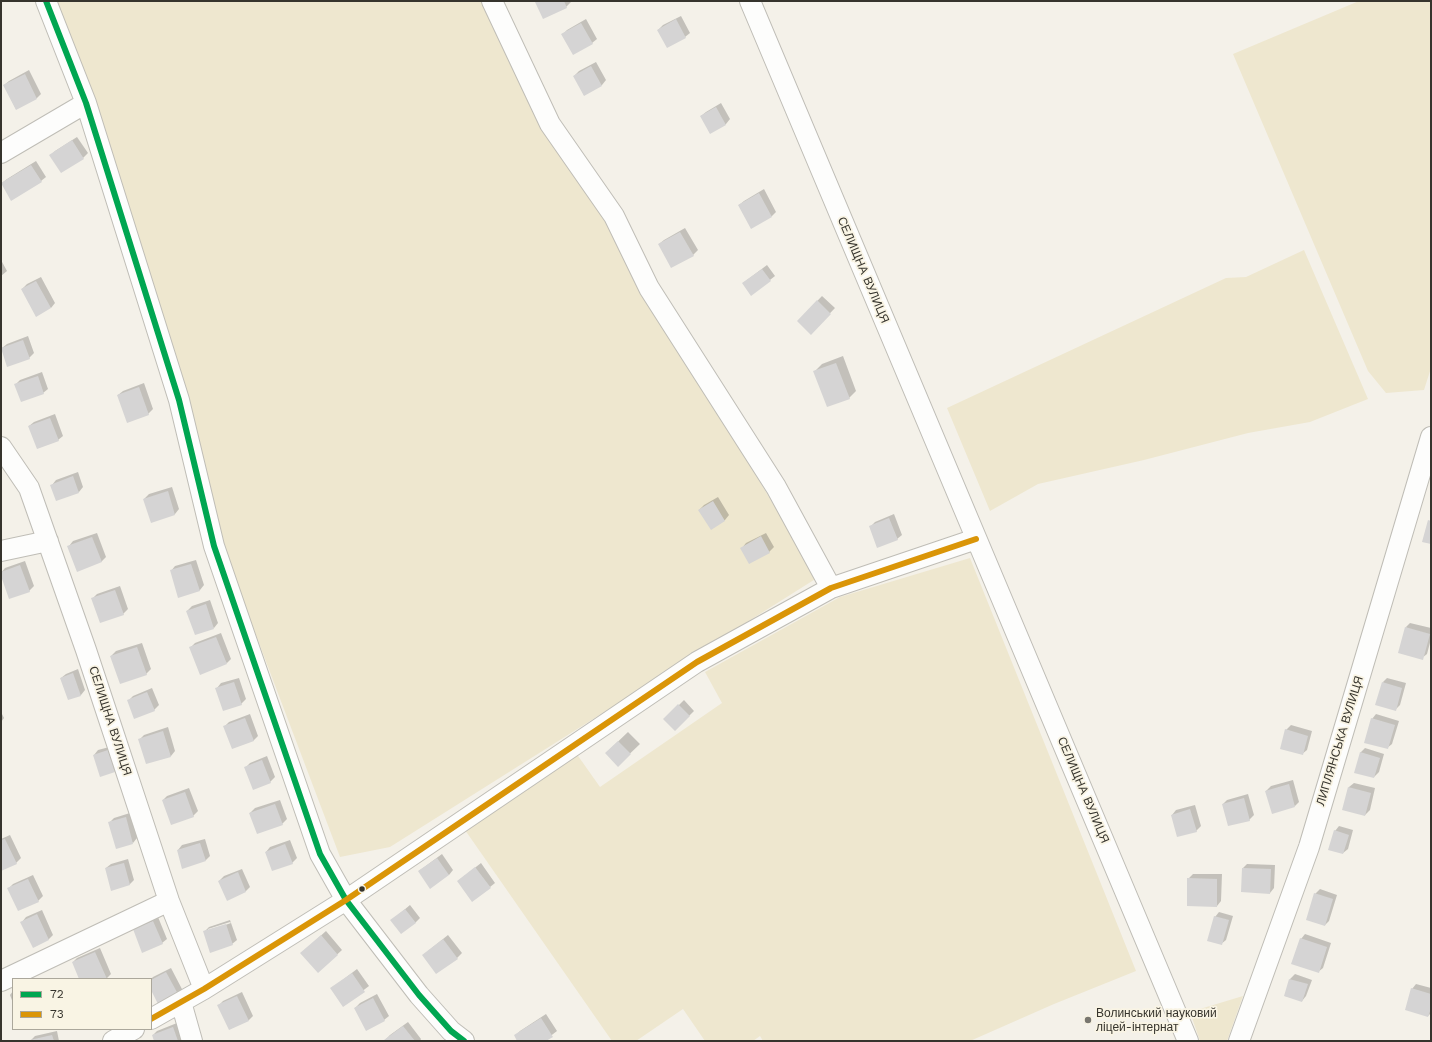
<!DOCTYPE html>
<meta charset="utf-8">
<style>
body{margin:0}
#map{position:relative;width:1432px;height:1042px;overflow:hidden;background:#f4f1e9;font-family:"Work Sans",sans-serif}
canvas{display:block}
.frame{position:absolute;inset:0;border:2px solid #36342d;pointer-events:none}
.legend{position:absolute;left:12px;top:978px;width:140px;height:52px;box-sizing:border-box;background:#f9f4e4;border:1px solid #aba79b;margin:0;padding:5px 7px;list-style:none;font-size:12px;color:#36342d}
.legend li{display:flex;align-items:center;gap:8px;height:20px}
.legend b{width:20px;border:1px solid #aba79b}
</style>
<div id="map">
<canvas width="1432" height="1042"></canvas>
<div class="frame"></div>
<ul class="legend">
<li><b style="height:5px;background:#00a651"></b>72</li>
<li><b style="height:5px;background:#da9507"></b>73</li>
</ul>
</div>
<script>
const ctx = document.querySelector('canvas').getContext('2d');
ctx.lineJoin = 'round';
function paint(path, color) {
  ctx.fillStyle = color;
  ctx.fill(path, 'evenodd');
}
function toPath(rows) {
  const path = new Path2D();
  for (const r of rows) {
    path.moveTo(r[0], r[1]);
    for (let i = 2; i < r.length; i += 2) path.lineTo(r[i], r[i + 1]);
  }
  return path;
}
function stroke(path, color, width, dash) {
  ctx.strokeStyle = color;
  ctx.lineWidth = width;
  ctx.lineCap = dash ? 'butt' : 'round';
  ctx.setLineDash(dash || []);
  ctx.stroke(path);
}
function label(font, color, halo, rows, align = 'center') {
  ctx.font = font + ' "Work Sans",sans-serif';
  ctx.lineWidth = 3.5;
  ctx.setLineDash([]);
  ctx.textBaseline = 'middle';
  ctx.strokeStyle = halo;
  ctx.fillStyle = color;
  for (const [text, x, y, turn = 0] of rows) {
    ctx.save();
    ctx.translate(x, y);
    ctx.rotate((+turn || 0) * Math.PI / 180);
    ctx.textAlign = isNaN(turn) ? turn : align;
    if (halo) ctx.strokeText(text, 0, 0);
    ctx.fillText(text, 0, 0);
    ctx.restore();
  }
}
const green = toPath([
 [53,1,481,1,547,123,817,578,390,847,340,857,223,548],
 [1359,1,1431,1,1431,368,1424,390,1386,393,1368,371,1233,54],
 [1304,250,1368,399,1310,422,1248,433,1144,460,1038,484,990,511,947,408,1226,278,1246,277],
 [970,558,1136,971,1054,1004,970,1041,763,1041,760,1036,753,1041,705,1041,683,1009,636,1041,612,1041,465,830,576,753,600,787,722,703,705,672,840,597],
 [1243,996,1227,1041,1200,1041,1190,1012]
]);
const shadow = toPath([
 [537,1,570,1,571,2,566,7],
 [681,16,690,33,685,37,658,30,663,25],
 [586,19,597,39,592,43,563,34,567,30],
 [596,62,606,80,602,85,584,95,574,76,579,71],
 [29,70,41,94,37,98,16,109,4,85,9,81],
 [721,103,730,119,726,124,710,133,701,116,706,112],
 [77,137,88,153,83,158,51,155,55,151],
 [36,161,46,177,41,181,2,183,7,179],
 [764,189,776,212,772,216,751,227,739,205,744,201],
 [685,228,698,250,693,255,659,244,664,240],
 [1,260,7,271,1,276],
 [767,265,775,276,751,295,743,283],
 [41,277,55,303,51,308,22,289,27,284],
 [822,296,835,308,811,333,798,321],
 [28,336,34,353,29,358,2,348,7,344],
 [843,356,856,391,849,398,815,371,822,364],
 [42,372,48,389,43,393,16,384,20,380],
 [144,383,153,409,148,414,118,395,123,391],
 [55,414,63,436,58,440,29,426,34,422],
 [78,472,83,487,79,492,52,485,56,480],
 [172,487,179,509,175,514,151,521,144,499,149,494],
 [718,497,729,515,725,520,711,528,699,510,704,505],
 [894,514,902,535,897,539,870,527,875,522],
 [97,533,106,557,101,562,69,546,73,541],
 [766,533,774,547,769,552,742,548,746,543],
 [196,560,204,585,200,590,179,596,171,571,175,566],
 [25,561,34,586,29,591,1,573,5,568],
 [120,586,128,609,123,614,93,598,97,594],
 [210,600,218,623,214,628,187,611,192,606],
 [1410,623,1431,628,1431,639,1427,654,1422,658,1406,627],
 [221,633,231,659,227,663,190,648,195,643],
 [142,643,151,669,146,674,111,656,116,651],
 [78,669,85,690,81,695,69,699,61,678,66,674],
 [239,678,246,699,241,704,217,688,221,683],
 [1387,678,1406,683,1400,705,1395,710,1383,682],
 [152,688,159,705,154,710,128,701,133,696],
 [684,700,694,711,675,730,665,719],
 [1,712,4,718,1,722],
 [250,714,258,736,253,741,225,726,229,722],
 [1376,714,1399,721,1392,744,1387,748,1372,719],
 [1291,725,1312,731,1307,750,1302,754,1286,730],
 [168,727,175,751,171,756,147,763,139,740,144,735],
 [628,732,640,744,618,765,606,753],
 [113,746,119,767,114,771,94,755,98,750],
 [1365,748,1384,754,1379,772,1374,777,1360,753],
 [267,756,275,777,270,782,245,768,250,763],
 [1293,780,1299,802,1295,806,1266,791,1271,786],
 [1354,783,1375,788,1370,810,1365,815,1343,809,1349,787],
 [189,788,198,811,193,816,163,800,167,796],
 [1248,794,1254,815,1249,820,1223,804,1227,800],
 [280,800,287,819,282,824,250,813,255,808],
 [1195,805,1201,826,1196,831,1172,815,1176,810],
 [130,813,137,838,133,843,110,822,114,818],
 [1339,826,1353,830,1348,849,1343,853,1335,831],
 [10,835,21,858,16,863,1,870,1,839],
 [205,839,210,856,206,860,183,867,178,850,182,845],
 [290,840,297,858,292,863,266,852,270,847],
 [442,854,453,870,449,875,419,871],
 [128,859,134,880,129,885,106,868,111,864],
 [481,863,495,883,490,887,458,881],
 [1247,864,1275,865,1274,888,1270,893,1243,868],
 [242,869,250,887,246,891,227,899,219,881,224,876],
 [1193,874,1222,874,1221,901,1217,906,1188,879],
 [33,875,43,896,38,901,9,888,13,884],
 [1320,889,1337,895,1329,921,1325,925,1315,894],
 [410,905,420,918,415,923,392,920],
 [42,910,53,935,49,939,34,947,22,922,26,917],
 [1219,912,1233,916,1226,940,1221,944,1215,917],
 [158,917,167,939,162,943,134,930,138,925],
 [230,920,237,940,232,944,204,932,209,927],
 [230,922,231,923,208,931,208,929],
 [326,931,342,950,318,972,306,949],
 [1305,934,1331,943,1323,968,1318,972,1301,939],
 [448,935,462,953,457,958,423,955],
 [100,948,111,974,106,979,80,979,73,962,77,958],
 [171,968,183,991,178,995,151,988,151,979,153,977],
 [357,969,369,986,344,1005,332,988],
 [1295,974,1312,980,1306,996,1302,1001,1285,996,1290,979],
 [1416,984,1431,988,1431,1013,1428,1016,1412,989],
 [13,991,13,1003,10,995],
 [242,992,253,1016,249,1020,230,1029,219,1005,223,1001],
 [377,994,389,1016,384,1020,355,1008,360,1003],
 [546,1014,557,1031,544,1041,519,1041,515,1036,520,1031],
 [408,1022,421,1039,420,1041,386,1041,385,1040,390,1035],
 [177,1023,184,1041,155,1041,153,1035,157,1031],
 [57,1031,59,1041,30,1041,35,1036]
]);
const building = toPath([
 [537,1,564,1,567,8,543,19,535,2],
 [676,19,686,38,667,48,657,30],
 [581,23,593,44,573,55,561,34],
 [591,66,602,86,584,96,573,76],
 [25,74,37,99,16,110,3,85],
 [716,107,726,125,710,134,700,116],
 [72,140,84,159,61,173,49,155],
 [31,165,42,182,11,201,1,183],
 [759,193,772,217,751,229,738,205],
 [680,232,694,256,671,268,658,244],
 [762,269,771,281,751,296,742,283],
 [36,281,51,308,36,317,21,289],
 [817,300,831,314,811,335,797,321],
 [23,340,30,359,7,367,1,348],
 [836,363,850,399,827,407,813,371],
 [38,376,44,394,21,402,14,384],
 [139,387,149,415,127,423,117,395],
 [50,418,59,441,37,449,28,426],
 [73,476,79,493,56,501,50,485],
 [168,491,175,515,151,523,143,499],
 [713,501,725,521,711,530,698,510],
 [889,518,898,540,877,548,869,526],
 [1428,520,1431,521,1431,544,1422,542],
 [761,536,770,553,749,564,740,548],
 [92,537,102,562,77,572,67,546],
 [191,564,200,591,178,598,170,570],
 [20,565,30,592,9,599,1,576,1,572],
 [115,590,124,615,100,623,91,598],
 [206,604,214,629,195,635,186,611],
 [1405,627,1430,634,1423,660,1398,653],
 [216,637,227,664,200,675,189,647],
 [137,647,147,675,120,684,110,656],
 [73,673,81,696,68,700,60,678],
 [234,682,242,705,223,711,215,688],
 [1382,682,1402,688,1396,711,1375,705],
 [147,692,155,711,134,719,127,700],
 [678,704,690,716,675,731,663,719],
 [245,718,254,741,232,749,223,726],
 [1371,718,1395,725,1388,749,1364,743],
 [1285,729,1308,736,1303,755,1280,749],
 [163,731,171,757,146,764,138,739],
 [618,741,631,754,618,767,605,753],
 [108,750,115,772,100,777,93,755],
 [1360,752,1380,758,1374,778,1354,773],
 [262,760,271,783,253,790,244,767],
 [1289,784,1295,807,1272,814,1265,791],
 [1348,787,1371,793,1365,816,1342,810],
 [185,792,194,817,171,825,162,800],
 [1244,798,1250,821,1228,826,1222,804],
 [275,804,283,825,257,834,249,813],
 [1190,809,1197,832,1177,837,1171,815],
 [126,817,133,844,116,849,108,822],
 [1334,830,1349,835,1343,854,1328,850],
 [5,839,17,864,1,871,1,840],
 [200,843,206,861,182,869,177,850],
 [285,844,293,864,272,871,265,852],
 [437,858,449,875,430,889,418,871],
 [124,863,130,885,111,891,105,868],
 [475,867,491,888,472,902,457,881],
 [1242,868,1271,869,1270,894,1241,892],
 [238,872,246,892,227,901,218,881],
 [1187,878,1217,879,1217,907,1187,906],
 [28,879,39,902,18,911,7,888],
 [1314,893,1333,899,1325,926,1306,920],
 [405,909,416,923,401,934,390,920],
 [37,914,49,940,33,948,20,922],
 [1214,916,1229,920,1222,945,1207,941],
 [153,921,163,944,142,953,133,929],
 [226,924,233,945,210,953,203,931],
 [321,935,338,955,318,973,300,953],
 [1300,938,1327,947,1319,973,1291,964],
 [443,939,458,959,436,974,422,955],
 [95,952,107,979,79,979,72,962],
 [166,972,179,996,159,1006,151,990,151,980],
 [352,973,365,992,343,1007,330,988],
 [1289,979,1308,984,1302,1002,1284,996],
 [1411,988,1431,994,1431,1008,1428,1017,1405,1010],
 [237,996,249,1021,229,1030,217,1005],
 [373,998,385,1021,366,1031,354,1008],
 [541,1018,553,1037,546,1041,517,1041,514,1035],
 [403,1026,415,1041,385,1041,384,1040],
 [173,1027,178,1041,154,1041,152,1035],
 [52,1035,54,1041,30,1041,30,1040]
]);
const minor = toPath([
 [46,1,86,103,179,400,214,546,320,854,346,900,419,995,451,1031,464,1041],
 [492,1,550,124,614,216,649,288,776,487,831,588],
 [750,1,1188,1041],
 [1,153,86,103],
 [1,447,29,488,86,650,169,901,204,989],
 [1,551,48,541],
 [1,981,169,901],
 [181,1002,192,1041],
 [151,1019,204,989,346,900,697,662,831,588,976,539],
 [113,1041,134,1029],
 [1239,1041,1309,847,1431,437]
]);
const bus1 = toPath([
 [46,1,86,103,179,400,214,546,320,854,346,900,419,995,451,1031,464,1041]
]);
const bus2 = toPath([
 [151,1019,204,989,346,900,697,662,831,588,976,539]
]);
const markers = [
 [362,889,3.5,"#36342d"],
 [1088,1020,4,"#78766f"]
];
const streetNames = [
 ["СЕЛИЩНА ВУЛИЦЯ",863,270,67],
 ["СЕЛИЩНА ВУЛИЦЯ",110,721,72],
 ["ЛИПЛЯНСЬКА ВУЛИЦЯ",1340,741,-73],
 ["СЕЛИЩНА ВУЛИЦЯ",1083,790,67]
];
const poiNames = [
 ["Волинський науковий",1096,1013],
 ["ліцей-інтернат",1096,1027]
];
paint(green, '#eee7cf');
paint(shadow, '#0003');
paint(building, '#d5d4d4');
stroke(minor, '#bfbdb6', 22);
stroke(minor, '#fdfdfc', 20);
stroke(bus1, '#00a651', 6);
stroke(bus2, '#da9507', 6);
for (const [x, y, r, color] of markers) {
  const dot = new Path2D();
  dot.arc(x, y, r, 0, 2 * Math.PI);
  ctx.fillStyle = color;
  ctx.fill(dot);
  stroke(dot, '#f9f4e4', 1.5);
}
label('12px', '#36342d', '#f9f4e4', streetNames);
label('12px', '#36342d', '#f9f4e4', poiNames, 'left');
</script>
